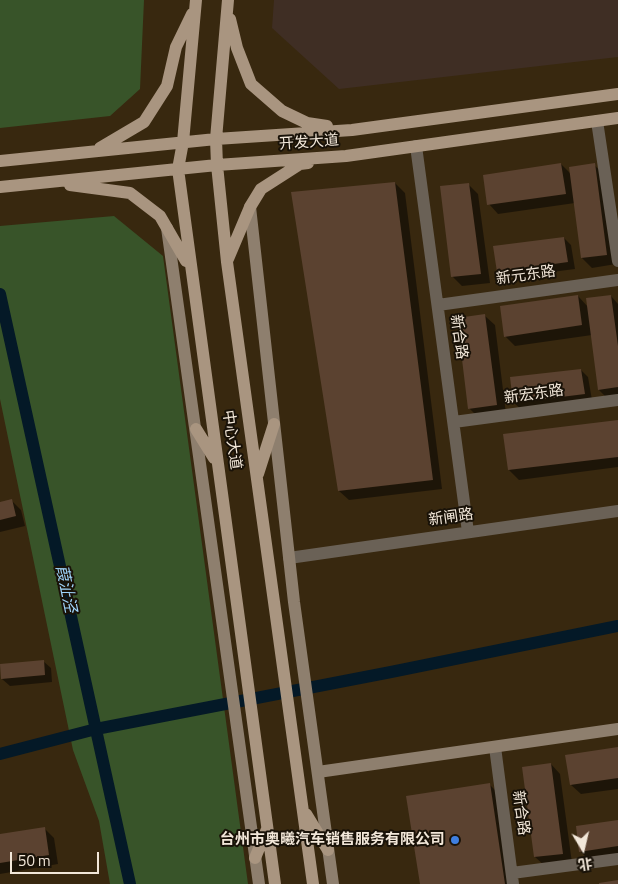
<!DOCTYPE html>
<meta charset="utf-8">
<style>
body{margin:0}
#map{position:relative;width:618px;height:884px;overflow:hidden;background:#38280f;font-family:"Titillium Web","Noto Sans SC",sans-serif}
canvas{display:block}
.north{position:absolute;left:558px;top:824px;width:50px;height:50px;-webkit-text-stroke:4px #191208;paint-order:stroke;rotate:171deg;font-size:14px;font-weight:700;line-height:20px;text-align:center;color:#f2e7d9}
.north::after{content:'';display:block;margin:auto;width:18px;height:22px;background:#f2e7d9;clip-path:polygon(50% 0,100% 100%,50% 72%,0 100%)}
.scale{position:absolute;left:10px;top:852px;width:89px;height:22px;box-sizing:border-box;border:2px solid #f2e7d9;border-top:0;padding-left:6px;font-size:15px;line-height:18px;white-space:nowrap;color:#f2e7d9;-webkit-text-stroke:4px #191208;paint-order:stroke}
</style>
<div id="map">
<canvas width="618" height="884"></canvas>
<div class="north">北</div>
<div class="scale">50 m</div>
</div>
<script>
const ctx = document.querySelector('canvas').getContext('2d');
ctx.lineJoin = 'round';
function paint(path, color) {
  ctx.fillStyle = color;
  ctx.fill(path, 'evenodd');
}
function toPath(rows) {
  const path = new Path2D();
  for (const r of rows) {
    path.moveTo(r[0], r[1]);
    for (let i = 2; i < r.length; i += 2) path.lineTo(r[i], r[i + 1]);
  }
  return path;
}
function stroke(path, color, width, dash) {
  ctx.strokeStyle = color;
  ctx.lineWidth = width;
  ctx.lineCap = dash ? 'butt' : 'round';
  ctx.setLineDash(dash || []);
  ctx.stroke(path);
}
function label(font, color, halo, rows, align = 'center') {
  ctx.font = font + ' "Titillium Web","Noto Sans SC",sans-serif';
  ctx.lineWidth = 4;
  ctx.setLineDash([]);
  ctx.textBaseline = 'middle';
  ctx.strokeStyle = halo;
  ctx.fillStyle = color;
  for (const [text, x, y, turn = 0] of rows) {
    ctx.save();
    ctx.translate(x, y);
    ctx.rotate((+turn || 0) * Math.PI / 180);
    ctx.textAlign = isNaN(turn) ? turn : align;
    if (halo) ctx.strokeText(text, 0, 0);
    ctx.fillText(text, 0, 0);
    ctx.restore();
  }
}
const commercial = toPath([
 [274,0,618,0,618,57,339,89,272,28]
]);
const green = toPath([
 [0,0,144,0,140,89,110,116,0,128],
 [114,216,163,256,248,884,110,884,99,821,73,750,0,399,0,226]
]);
const shadow = toPath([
 [561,164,572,175,594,165,604,174,616,264,592,268,582,258,575,203,498,214,489,204],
 [395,183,405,193,442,489,349,500,339,491],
 [468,184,478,194,490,283,462,286,453,277],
 [564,238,571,245,575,269,505,278,498,271],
 [578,296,588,307,611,296,618,304,618,398,608,399,599,390,592,335,515,346,505,336],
 [485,316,495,325,506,414,479,418,469,408],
 [581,370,588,377,592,400,522,410,514,403],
 [618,422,618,467,519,480,509,470],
 [11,500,21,510,25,526,0,532,0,503],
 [43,661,51,668,52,682,10,686,2,679],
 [618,748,618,789,581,794,571,785],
 [551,764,560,774,572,863,545,866,535,857],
 [489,784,499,794,512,884,421,884],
 [618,822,618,854,587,858,580,851],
 [44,828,54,838,58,864,0,874,0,835]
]);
const canal = toPath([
 [0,294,130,884],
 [0,754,96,729,391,672,618,626]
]);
const building = toPath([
 [561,163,566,194,487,205,483,175],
 [595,163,607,255,581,258,569,167],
 [395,182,433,480,338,491,291,192],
 [469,183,481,274,451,277,440,186],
 [564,237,568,262,497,272,493,246],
 [578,295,582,325,504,337,500,306],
 [611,295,618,346,618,387,598,390,586,298],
 [485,314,497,405,468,409,457,318],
 [581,369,585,394,513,403,510,377],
 [618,420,618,457,508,470,503,434],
 [12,499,16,516,0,520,0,502],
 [44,660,45,675,1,679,0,664],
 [618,747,618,778,570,785,565,755],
 [551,763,563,854,534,857,522,767],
 [490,783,505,884,420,884,406,796],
 [618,820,618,846,579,852,576,826],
 [45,827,49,855,0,863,0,834],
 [618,880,618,884,599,884,599,883]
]);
const street = toPath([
 [597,121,618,261],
 [416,146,468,532],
 [438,305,618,280],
 [454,422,618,400],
 [289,558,618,511],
 [495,747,513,884],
 [512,873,618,859]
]);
const secondary = toPath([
 [250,207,294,602,333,884],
 [167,228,259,884],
 [318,772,618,729]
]);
const primary = toPath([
 [196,0,183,142,178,169,275,884],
 [228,0,216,139,217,165,227,262,313,884],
 [230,19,237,48,251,84,282,111,307,123,327,126],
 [100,148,144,122,167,86,176,47,192,14],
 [0,161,216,139,352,130,618,94],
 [70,185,130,193,160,216,186,261],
 [0,187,217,165,346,156,618,118],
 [228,259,250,207,261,189,300,164,308,163],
 [196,429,214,458],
 [258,474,274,424],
 [306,814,328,850],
 [255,858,267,829]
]);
const markers = [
 [455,840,5,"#3f7fe0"]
];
const streetNames = [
 ["开发大道",309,143,-4],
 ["新元东路",526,276,-8],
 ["新合路",458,337,82],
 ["新宏东路",534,395,-8],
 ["中心大道",231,440,82],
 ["新闸路",451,518,-8],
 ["新合路",520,813,82]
];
const poiNames = [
 ["台州市奥曦汽车销售服务有限公司",445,840]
];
const waterNames = [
 ["葭沚泾",65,589,78]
];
paint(commercial, '#3f2e24');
paint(green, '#385429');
paint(shadow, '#0007');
stroke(canal, '#041927', 12);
paint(building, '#5b4230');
stroke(street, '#6a6156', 12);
stroke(secondary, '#8e7f6e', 12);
stroke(primary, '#a99580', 12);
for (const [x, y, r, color] of markers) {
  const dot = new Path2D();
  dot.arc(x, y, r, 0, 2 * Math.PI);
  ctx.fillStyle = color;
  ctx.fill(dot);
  stroke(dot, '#191208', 2);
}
label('15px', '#f2e7d9', '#191208', streetNames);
label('bold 15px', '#f2e7d9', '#191208', poiNames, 'right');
label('italic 16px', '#9fd4fa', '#191208', waterNames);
</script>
